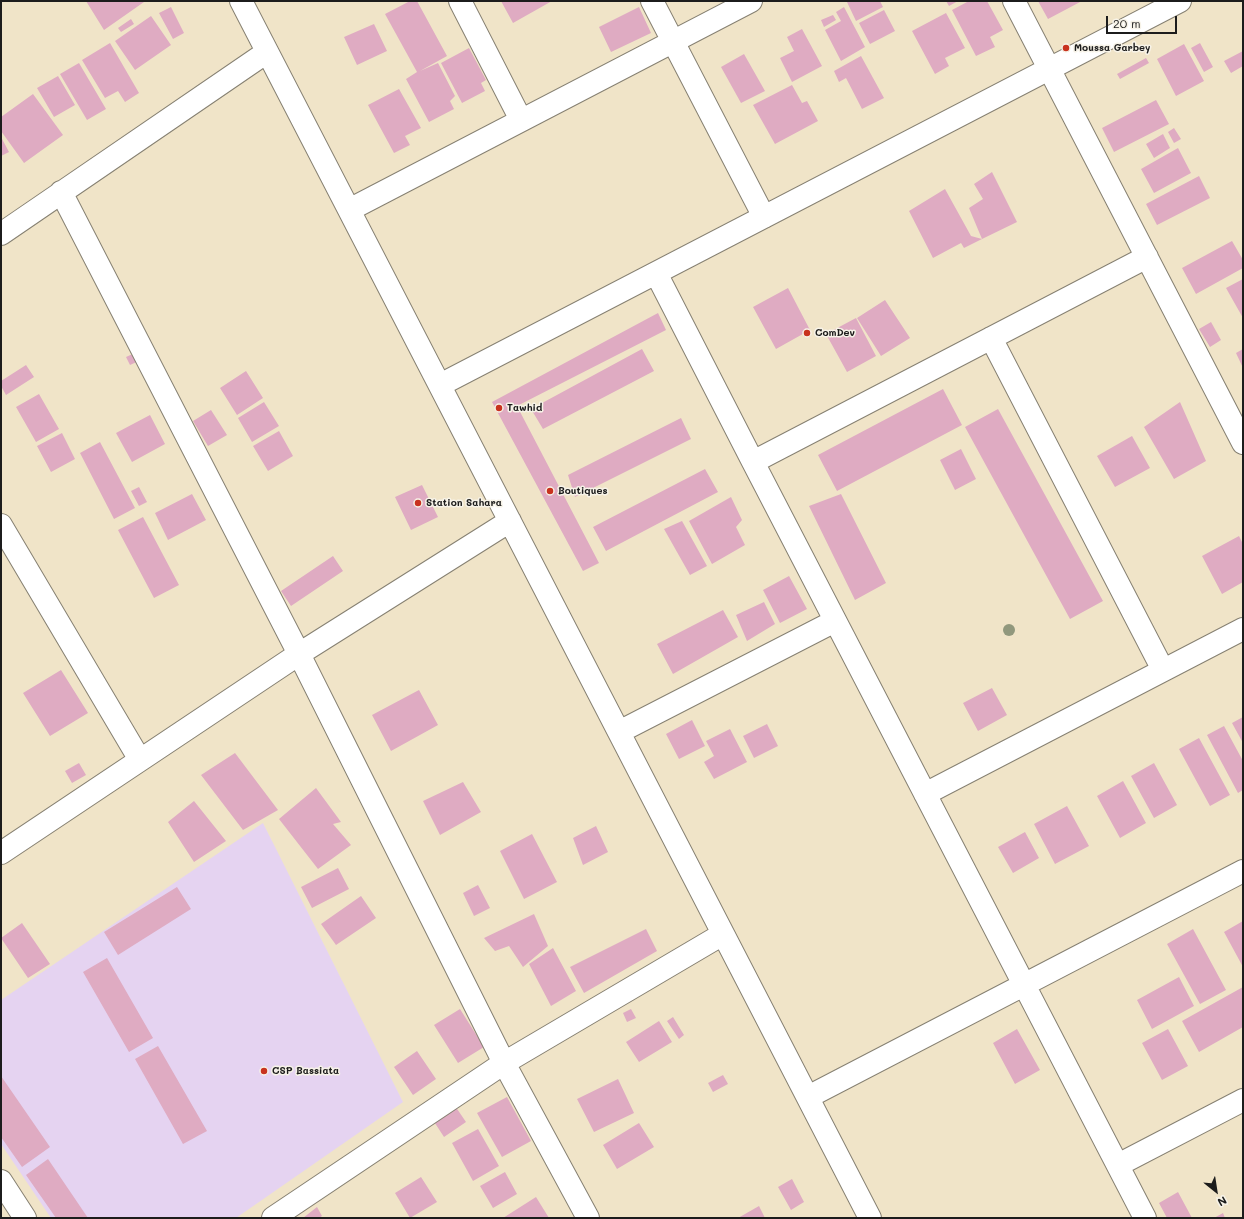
<!DOCTYPE html>
<style>
body{margin:0}
#map{position:relative;width:1244px;height:1219px;overflow:hidden;background:#f0e4c8;font-family:Mali,sans-serif}
canvas{display:block}
.frame{position:absolute;inset:0;border:2px solid #1c1c1c;pointer-events:none}
.north{position:absolute;left:1196px;top:1171px;width:40px;height:40px;-webkit-text-stroke:3px #f7f3e8;paint-order:stroke;rotate:150deg;font-size:11px;font-weight:700;line-height:16px;text-align:center;color:#1c1c1c}
.north::after{content:'';display:block;margin:auto;width:14px;height:18px;background:#1c1c1c;clip-path:polygon(50% 0,100% 100%,50% 72%,0 100%)}
.scale{position:absolute;left:1106px;top:16px;width:71px;height:18px;box-sizing:border-box;border:2px solid #1c1c1c;border-top:0;padding-left:5px;font-size:12px;line-height:14px;white-space:nowrap;color:#1c1c1c;-webkit-text-stroke:3px #f7f3e8;paint-order:stroke}
</style>
<div id="map">
<canvas width="1244" height="1219"></canvas>
<div class="frame"></div>
<div class="north">N</div>
<div class="scale">20 m</div>
</div>
<script>
const ctx = document.querySelector('canvas').getContext('2d');
ctx.lineJoin = 'round';
function paint(path, color) {
  ctx.fillStyle = color;
  ctx.fill(path, 'evenodd');
}
function toPath(rows) {
  const path = new Path2D();
  for (const r of rows) {
    path.moveTo(r[0], r[1]);
    for (let i = 2; i < r.length; i += 2) path.lineTo(r[i], r[i + 1]);
  }
  return path;
}
function stroke(path, color, width, dash) {
  ctx.strokeStyle = color;
  ctx.lineWidth = width;
  ctx.lineCap = dash ? 'butt' : 'round';
  ctx.setLineDash(dash || []);
  ctx.stroke(path);
}
function label(font, color, halo, rows, align = 'center') {
  ctx.font = font + ' Mali,sans-serif';
  ctx.lineWidth = 3;
  ctx.setLineDash([]);
  ctx.textBaseline = 'middle';
  ctx.strokeStyle = halo;
  ctx.fillStyle = color;
  for (const [text, x, y, turn = 0] of rows) {
    ctx.save();
    ctx.translate(x, y);
    ctx.rotate((+turn || 0) * Math.PI / 180);
    ctx.textAlign = isNaN(turn) ? turn : align;
    if (halo) ctx.strokeText(text, 0, 0);
    ctx.fillText(text, 0, 0);
    ctx.restore();
  }
}
const built = toPath([
 [263,823,403,1102,236,1218,51,1218,1,1144,1,1000]
]);
const building = toPath([
 [86,1,144,1,144,2,104,30],
 [410,1,417,1,447,56,420,71,438,63,455,96,450,101,454,109,429,122,406,79,417,72,385,14],
 [501,1,552,1,513,23],
 [849,1,880,1,883,7,856,21,847,2],
 [946,1,958,1,949,6],
 [969,1,987,1,1003,30,990,37,995,47,976,56,952,10],
 [1038,1,1082,1,1048,19],
 [171,7,184,33,173,39,159,13],
 [639,7,651,33,611,52,599,27],
 [844,7,865,47,841,61,825,30,841,21,836,12],
 [884,10,895,31,870,44,859,23],
 [946,13,965,48,945,58,949,66,935,74,912,31],
 [833,15,836,20,824,27,821,20],
 [151,16,171,45,135,70,115,41],
 [131,19,134,24,121,32,118,28],
 [374,24,387,51,357,65,344,37],
 [802,29,822,66,792,82,780,58,794,51,787,37],
 [110,43,139,93,125,102,118,91,105,98,82,60],
 [1200,43,1213,67,1204,72,1191,48],
 [1184,44,1204,81,1176,96,1157,59],
 [469,48,486,80,481,83,485,91,462,103,441,63],
 [1243,51,1243,66,1231,73,1224,61],
 [744,54,765,91,741,103,721,67],
 [861,56,884,98,862,109,846,78,839,82,834,71],
 [1146,58,1149,63,1120,79,1117,74],
 [79,63,106,109,87,120,60,74],
 [58,76,75,105,54,117,37,88],
 [792,85,802,103,807,101,818,121,775,144,753,105],
 [399,89,421,128,405,136,410,145,394,153,368,105],
 [33,94,63,135,24,163,1,131,1,117],
 [1156,100,1169,124,1114,152,1102,128],
 [1174,128,1181,139,1174,143,1168,132],
 [1163,134,1170,148,1154,158,1146,144],
 [1,137,9,152,1,156],
 [1178,148,1191,173,1154,193,1141,169],
 [992,172,1017,222,982,239,969,208,983,199,974,184],
 [1199,176,1210,198,1157,225,1146,204],
 [945,189,971,236,982,239,964,248,961,243,933,258,909,211],
 [1232,241,1243,260,1243,268,1196,294,1182,268],
 [1243,279,1243,318,1226,288],
 [788,288,810,330,776,349,753,307],
 [885,300,910,338,881,356,857,318],
 [658,313,666,330,517,406,599,563,583,571,492,402],
 [856,318,876,356,847,372,826,334],
 [1211,322,1221,340,1210,347,1199,329],
 [642,349,654,371,543,429,531,409],
 [1243,349,1243,368,1236,353],
 [137,352,141,360,130,365,126,357],
 [26,365,34,377,6,395,1,386,1,381],
 [246,371,263,398,237,415,220,388],
 [943,389,962,425,837,491,818,455],
 [39,394,59,429,36,442,16,407],
 [264,402,279,426,252,442,238,418],
 [1180,402,1206,461,1174,479,1144,427],
 [998,409,1103,601,1070,619,965,427],
 [211,410,227,435,208,446,193,421],
 [150,415,165,444,132,462,116,433],
 [681,418,691,439,575,497,568,475],
 [279,431,293,456,268,471,253,446],
 [62,433,75,459,51,472,37,446],
 [1132,436,1150,468,1115,487,1097,456],
 [100,442,135,508,114,519,80,453],
 [961,449,976,479,955,490,940,460],
 [705,469,718,492,606,551,593,527],
 [422,485,438,517,411,530,395,497],
 [139,487,147,502,139,506,131,491],
 [192,494,206,520,168,540,155,513],
 [841,494,886,583,855,600,809,506],
 [731,497,742,520,736,527,745,545,712,564,689,521],
 [143,517,179,585,154,598,118,530],
 [682,521,707,566,690,575,664,529],
 [1239,536,1243,544,1243,582,1222,594,1202,556],
 [333,556,343,571,291,606,281,591],
 [789,576,807,609,780,623,763,590],
 [764,602,775,624,747,641,736,615],
 [723,610,738,637,673,674,657,644],
 [61,670,88,713,50,736,23,693],
 [992,688,1007,715,978,731,963,703],
 [419,690,438,725,391,751,372,715],
 [1243,717,1243,743,1232,723],
 [692,720,705,746,679,759,666,734],
 [767,724,778,746,754,758,743,736],
 [1224,726,1243,761,1243,790,1238,793,1207,735],
 [730,729,747,762,714,779,704,762,714,756,706,741],
 [1199,738,1230,795,1210,806,1179,749],
 [235,753,278,810,243,830,201,775],
 [79,763,86,775,72,783,65,771],
 [1154,763,1177,805,1154,818,1131,776],
 [1123,781,1146,823,1120,838,1097,796],
 [463,782,481,812,440,835,423,801],
 [316,788,341,822,333,824,351,845,318,869,279,819],
 [194,801,226,841,194,862,168,822],
 [1067,806,1089,846,1055,864,1034,824],
 [596,826,608,852,583,865,573,838],
 [1025,832,1039,858,1013,873,998,847],
 [532,834,557,882,524,899,500,851],
 [338,868,349,889,312,908,301,887],
 [478,885,490,908,474,916,463,893],
 [177,887,191,909,118,955,104,932],
 [361,896,376,918,336,945,321,924],
 [534,914,548,946,523,967,509,946,495,951,484,938],
 [1243,921,1243,967,1224,932],
 [22,923,50,964,28,978,1,938],
 [646,929,657,951,584,993,570,967],
 [1193,929,1226,990,1200,1004,1167,944],
 [553,948,576,991,551,1006,529,964],
 [107,958,153,1038,129,1052,83,972],
 [1179,977,1194,1006,1152,1029,1137,1000],
 [1243,987,1243,1027,1199,1052,1182,1021],
 [460,1009,484,1047,458,1063,434,1025],
 [631,1009,636,1018,627,1022,623,1013],
 [673,1017,684,1035,679,1039,667,1021],
 [659,1021,672,1042,639,1062,626,1042],
 [1017,1029,1040,1070,1015,1084,993,1043],
 [1168,1029,1188,1066,1162,1080,1142,1043],
 [158,1046,207,1131,183,1144,135,1059],
 [417,1051,436,1079,413,1095,394,1067],
 [723,1075,728,1084,713,1092,708,1083],
 [1,1076,50,1147,22,1167,1,1137],
 [618,1079,634,1113,594,1132,577,1099],
 [507,1097,531,1141,502,1157,477,1113],
 [453,1103,466,1122,444,1137,431,1117],
 [639,1123,654,1147,617,1169,603,1145],
 [478,1129,499,1166,473,1181,452,1143],
 [48,1159,88,1218,56,1218,26,1175],
 [505,1172,517,1194,493,1208,480,1186],
 [421,1177,437,1202,410,1218,395,1193],
 [792,1179,804,1202,791,1210,778,1187],
 [1178,1192,1192,1218,1167,1218,1159,1203],
 [536,1197,549,1218,503,1218],
 [759,1206,765,1218,738,1218],
 [317,1207,322,1216,319,1218,303,1218],
 [1223,1213,1225,1218,1214,1218]
]);
const minor = toPath([
 [241,1,870,1218],
 [460,1,521,120],
 [652,1,764,217],
 [1014,1,1243,443],
 [61,192,299,654,504,1063,588,1218],
 [349,210,751,1],
 [1,234,267,52],
 [656,273,753,462],
 [991,338,1163,670],
 [440,385,1180,1],
 [1,525,140,760],
 [619,732,835,621],
 [925,794,1243,629],
 [1,853,299,654,510,521],
 [808,1097,1243,871],
 [1118,1165,1243,1100],
 [1,1181,25,1218],
 [273,1218,504,1063,723,934],
 [1145,1218,753,462,1147,257]
]);
const trees = [
 [1009,630]
];
const markers = [
 [1066,48,4,"#c8321e"],
 [807,333,4,"#c8321e"],
 [499,408,4,"#c8321e"],
 [550,491,4,"#c8321e"],
 [418,503,4,"#c8321e"],
 [264,1071,4,"#c8321e"]
];
const poiNames = [
 ["Moussa Garbey",1074,48],
 ["ComDev",815,333],
 ["Tawhid",507,408],
 ["Boutiques",558,491],
 ["Station Sahara",426,503],
 ["CSP Bassiata",272,1071]
];
paint(built, '#e5d3f1');
paint(building, '#dfabc2');
stroke(minor, '#868072', 24);
stroke(minor, '#fff', 22);
ctx.fillStyle = '#91987d';
for (const [x, y] of trees) {
  ctx.beginPath();
  ctx.arc(x, y, 6, 0, 2 * Math.PI);
  ctx.fill();
}
for (const [x, y, r, color] of markers) {
  const dot = new Path2D();
  dot.arc(x, y, r, 0, 2 * Math.PI);
  ctx.fillStyle = color;
  ctx.fill(dot);
  stroke(dot, '#f7f3e8', 1.5);
}
label('bold 10px', '#1c1c1c', '#f7f3e8', poiNames, 'left');
</script>
